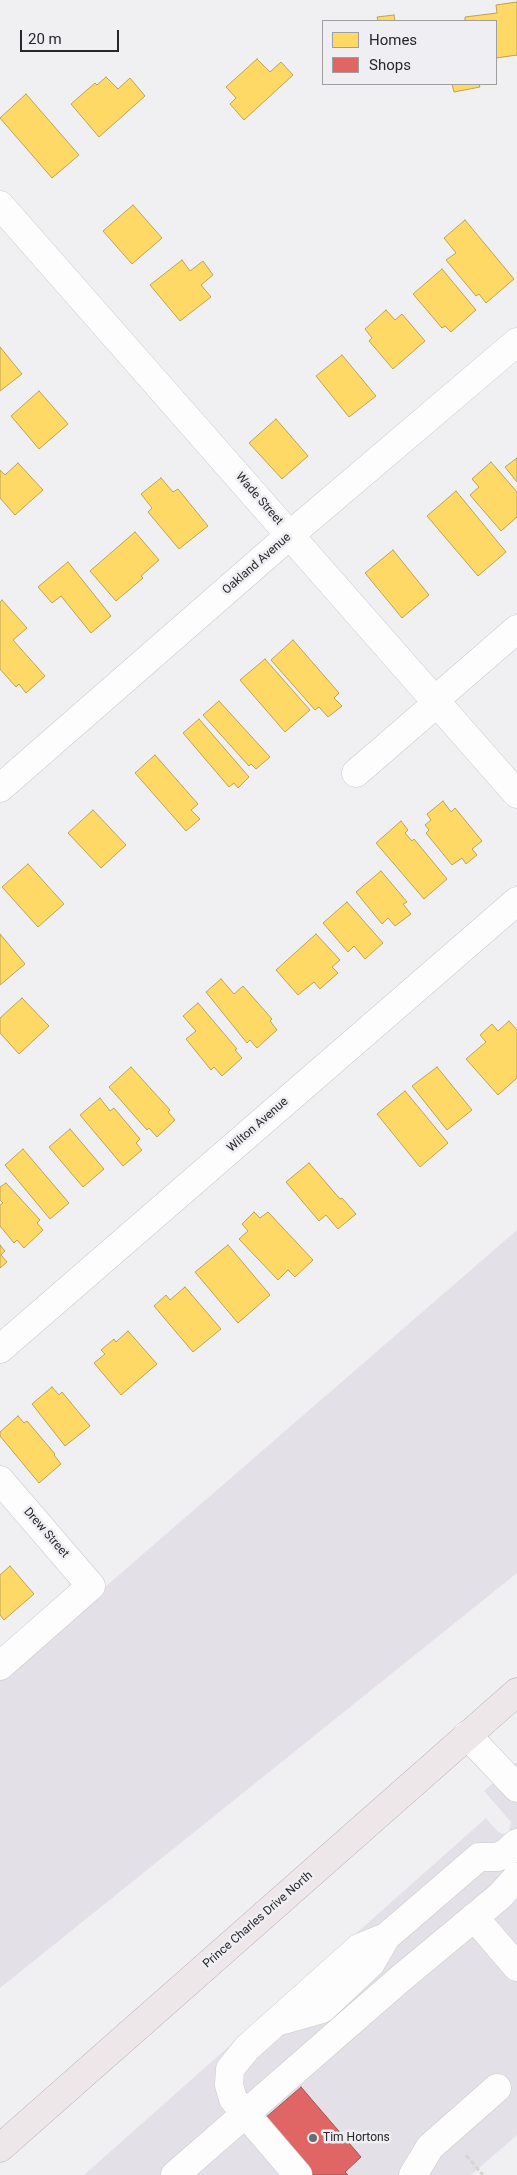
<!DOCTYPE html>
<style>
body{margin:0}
#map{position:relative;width:517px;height:2175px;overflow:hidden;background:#f0eff1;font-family:Roboto,sans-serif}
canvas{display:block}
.legend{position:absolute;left:322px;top:20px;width:175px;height:65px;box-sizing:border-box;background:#efeef2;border:1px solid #9f9ea1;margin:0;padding:6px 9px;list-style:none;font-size:15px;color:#272628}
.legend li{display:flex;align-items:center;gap:10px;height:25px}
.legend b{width:25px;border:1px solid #9f9ea1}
.scale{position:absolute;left:20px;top:30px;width:99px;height:22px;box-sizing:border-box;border:2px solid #272628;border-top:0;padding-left:6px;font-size:15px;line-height:18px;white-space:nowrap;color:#272628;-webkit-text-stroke:4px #efeef2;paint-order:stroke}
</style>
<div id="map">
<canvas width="517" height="2175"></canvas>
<ul class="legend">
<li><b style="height:14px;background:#ffd966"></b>Homes</li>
<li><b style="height:14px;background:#e06666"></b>Shops</li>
</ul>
<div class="scale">20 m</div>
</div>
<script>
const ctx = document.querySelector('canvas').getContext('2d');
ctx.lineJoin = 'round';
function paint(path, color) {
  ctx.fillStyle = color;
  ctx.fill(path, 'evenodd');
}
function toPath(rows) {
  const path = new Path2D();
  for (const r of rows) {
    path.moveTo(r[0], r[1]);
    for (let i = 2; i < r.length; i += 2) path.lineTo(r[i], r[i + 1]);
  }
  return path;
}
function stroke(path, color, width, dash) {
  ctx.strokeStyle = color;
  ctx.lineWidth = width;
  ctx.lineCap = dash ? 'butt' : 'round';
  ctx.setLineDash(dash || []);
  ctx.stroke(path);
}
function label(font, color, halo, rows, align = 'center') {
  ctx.font = font + ' Roboto,sans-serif';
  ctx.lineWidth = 5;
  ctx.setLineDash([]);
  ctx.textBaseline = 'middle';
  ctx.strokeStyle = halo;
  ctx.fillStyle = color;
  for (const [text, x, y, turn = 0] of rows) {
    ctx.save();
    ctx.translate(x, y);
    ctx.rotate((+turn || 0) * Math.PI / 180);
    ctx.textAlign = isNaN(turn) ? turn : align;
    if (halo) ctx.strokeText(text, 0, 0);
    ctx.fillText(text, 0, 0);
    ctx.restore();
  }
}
const built = toPath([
 [517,1230,517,1573,0,1988,0,1678],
 [517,1762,517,2135,471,2175,84,2175,486,1818,498,1832,503,1834,509,1832,511,1822,484,1791]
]);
const homes = toPath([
 [517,2,517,55,496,58,496,21,465,21,465,17,497,13,496,5,517,2],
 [394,15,395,21,399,21,378,21,377,17,394,15],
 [257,59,270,72,281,62,293,75,244,120,230,104,236,98,226,87,257,59],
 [106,77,118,89,130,78,145,96,99,137,71,104,95,83,97,85,106,77],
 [452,84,479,84,480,87,454,92,452,84],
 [26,94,79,155,52,178,0,118,26,94],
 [133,205,162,238,132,264,103,231,133,205],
 [465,220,514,279,486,303,479,294,476,296,446,260,456,253,444,238,465,220],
 [182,260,190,271,203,261,213,275,201,285,211,297,180,321,150,285,182,260],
 [442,269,476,310,451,332,445,326,442,328,413,294,442,269],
 [386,310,395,320,402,314,425,341,393,369,369,341,372,338,365,329,386,310],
 [0,347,22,374,0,391,0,347],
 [342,355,376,396,349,417,316,376,342,355],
 [39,391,68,424,39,449,11,416,39,391],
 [276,419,308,456,282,479,249,443,276,419],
 [517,458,517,482,505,467,517,458],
 [491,462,517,492,517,517,501,531,470,495,479,487,472,479,491,462],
 [18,463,43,490,15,515,0,498,0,470,5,475,18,463],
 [161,478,173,492,178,489,208,526,179,549,148,512,152,508,141,494,161,478],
 [456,491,506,552,478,576,427,516,456,491],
 [135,532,159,560,141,576,143,578,116,601,90,571,135,532],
 [393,550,429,595,402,618,365,573,393,550],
 [68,562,111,616,91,633,61,596,52,603,38,587,68,562],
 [2,600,27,628,13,640,45,676,26,693,19,684,16,687,0,669,0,602,2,600],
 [293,640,339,693,334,698,342,706,328,717,319,707,315,710,271,660,293,640],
 [265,659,310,710,285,732,240,680,265,659],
 [219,701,270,757,256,769,251,764,249,766,203,715,219,701],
 [199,719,249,777,238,788,234,783,229,787,183,733,199,719],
 [155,755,198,804,191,810,200,819,186,831,135,773,155,755],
 [443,801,451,812,455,808,482,841,472,849,477,855,466,864,462,858,452,865,426,833,429,830,425,825,431,820,427,814,443,801],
 [93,810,126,845,101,868,68,833,93,810],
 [401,821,408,830,405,833,412,841,414,839,447,879,424,899,376,843,401,821],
 [28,864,64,904,38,927,2,887,28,864],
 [381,871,407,902,403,904,411,914,395,926,388,918,382,924,356,892,381,871],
 [347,902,383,943,365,959,354,946,348,952,323,923,347,902],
 [0,934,25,964,0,985,0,934],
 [316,934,340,960,332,967,338,973,320,989,314,982,298,995,276,970,316,934],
 [221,979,234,994,243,986,272,1019,270,1021,277,1030,257,1048,250,1040,247,1043,206,992,221,979],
 [22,998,49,1026,19,1054,0,1033,0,1018,22,998],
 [198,1003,237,1049,235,1050,242,1058,222,1076,214,1067,211,1070,186,1039,196,1031,183,1016,198,1003],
 [509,1021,517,1030,517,1078,498,1095,466,1059,486,1042,480,1035,492,1024,498,1031,509,1021],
 [131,1067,170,1110,168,1112,175,1120,157,1137,149,1128,147,1130,109,1087,131,1067],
 [437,1067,472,1110,447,1130,412,1086,437,1067],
 [405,1091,448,1143,420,1167,377,1114,405,1091],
 [100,1098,110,1111,114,1108,140,1139,136,1143,142,1150,123,1166,80,1115,100,1098],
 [70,1129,104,1169,83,1187,49,1147,70,1129],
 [23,1149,69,1203,50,1219,5,1165,23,1149],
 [309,1163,340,1199,342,1198,356,1214,338,1229,326,1215,319,1221,286,1182,309,1163],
 [6,1183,40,1220,37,1223,43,1230,24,1248,17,1240,14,1243,0,1226,0,1205,3,1203,0,1200,0,1187,6,1183],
 [254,1212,260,1218,268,1212,313,1260,295,1277,288,1270,278,1280,239,1239,248,1231,242,1224,254,1212],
 [0,1245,5,1251,1,1255,7,1262,0,1268,0,1245],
 [228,1245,270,1295,238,1323,195,1272,228,1245],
 [185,1287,221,1329,193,1352,154,1306,166,1295,170,1300,185,1287],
 [128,1331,157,1364,121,1395,94,1363,105,1354,101,1350,114,1339,116,1342,128,1331],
 [52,1387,59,1395,62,1392,90,1426,65,1446,32,1404,52,1387],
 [18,1416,24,1423,27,1421,55,1454,54,1455,61,1464,39,1483,0,1436,0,1432,18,1416],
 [10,1566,34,1594,4,1620,0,1615,0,1575,10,1566]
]);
const shops = toPath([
 [301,2087,361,2157,345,2172,348,2175,312,2175,264,2119,301,2087]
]);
const path = toPath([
 [466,2155,483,2175]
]);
const minor = toPath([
 [0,205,517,794],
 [435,700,517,629],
 [356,773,437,703],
 [0,788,290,535,517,342],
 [0,1349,517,901],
 [0,1480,91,1586,0,1666],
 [467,1735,517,1788],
 [474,1917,517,1967],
 [283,2020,322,2009,371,1963,386,1937],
 [175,2175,400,1979,500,1896,517,1877],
 [298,2175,233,2099,229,2085,230,2069,247,2048,359,1948,386,1937,479,1857,498,1857,507,1852,517,1843],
 [413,2175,430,2147,497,2088]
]);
const major = toPath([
 [0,2148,517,1692]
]);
const markers = [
 [313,2138,5,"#6d6c6e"]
];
const streetNames = [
 ["Wade Street",259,499,49],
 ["Oakland Avenue",257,564,-41],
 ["Wilton Avenue",258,1125,-41],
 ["Drew Street",46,1533,49],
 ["Prince Charles Drive North",258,1920,-41]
];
const poiNames = [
 ["Tim Hortons",323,2138]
];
paint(built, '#e3e1e7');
paint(homes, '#ffd966');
stroke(homes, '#bea353', 1);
paint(shops, '#e06666');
stroke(shops, '#a85353', 1);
stroke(minor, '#cccccd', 29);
stroke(major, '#b2a8ae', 29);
stroke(path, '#d5d5d5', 3, [5, 2.5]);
stroke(minor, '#fdfdfd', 28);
stroke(major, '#ede7ea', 28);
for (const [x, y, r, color] of markers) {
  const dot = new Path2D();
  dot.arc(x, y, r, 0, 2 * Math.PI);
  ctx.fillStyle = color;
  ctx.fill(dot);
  stroke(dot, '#efeef2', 2);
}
label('12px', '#272628', '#efeef2', streetNames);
label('12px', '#272628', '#efeef2', poiNames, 'left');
</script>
